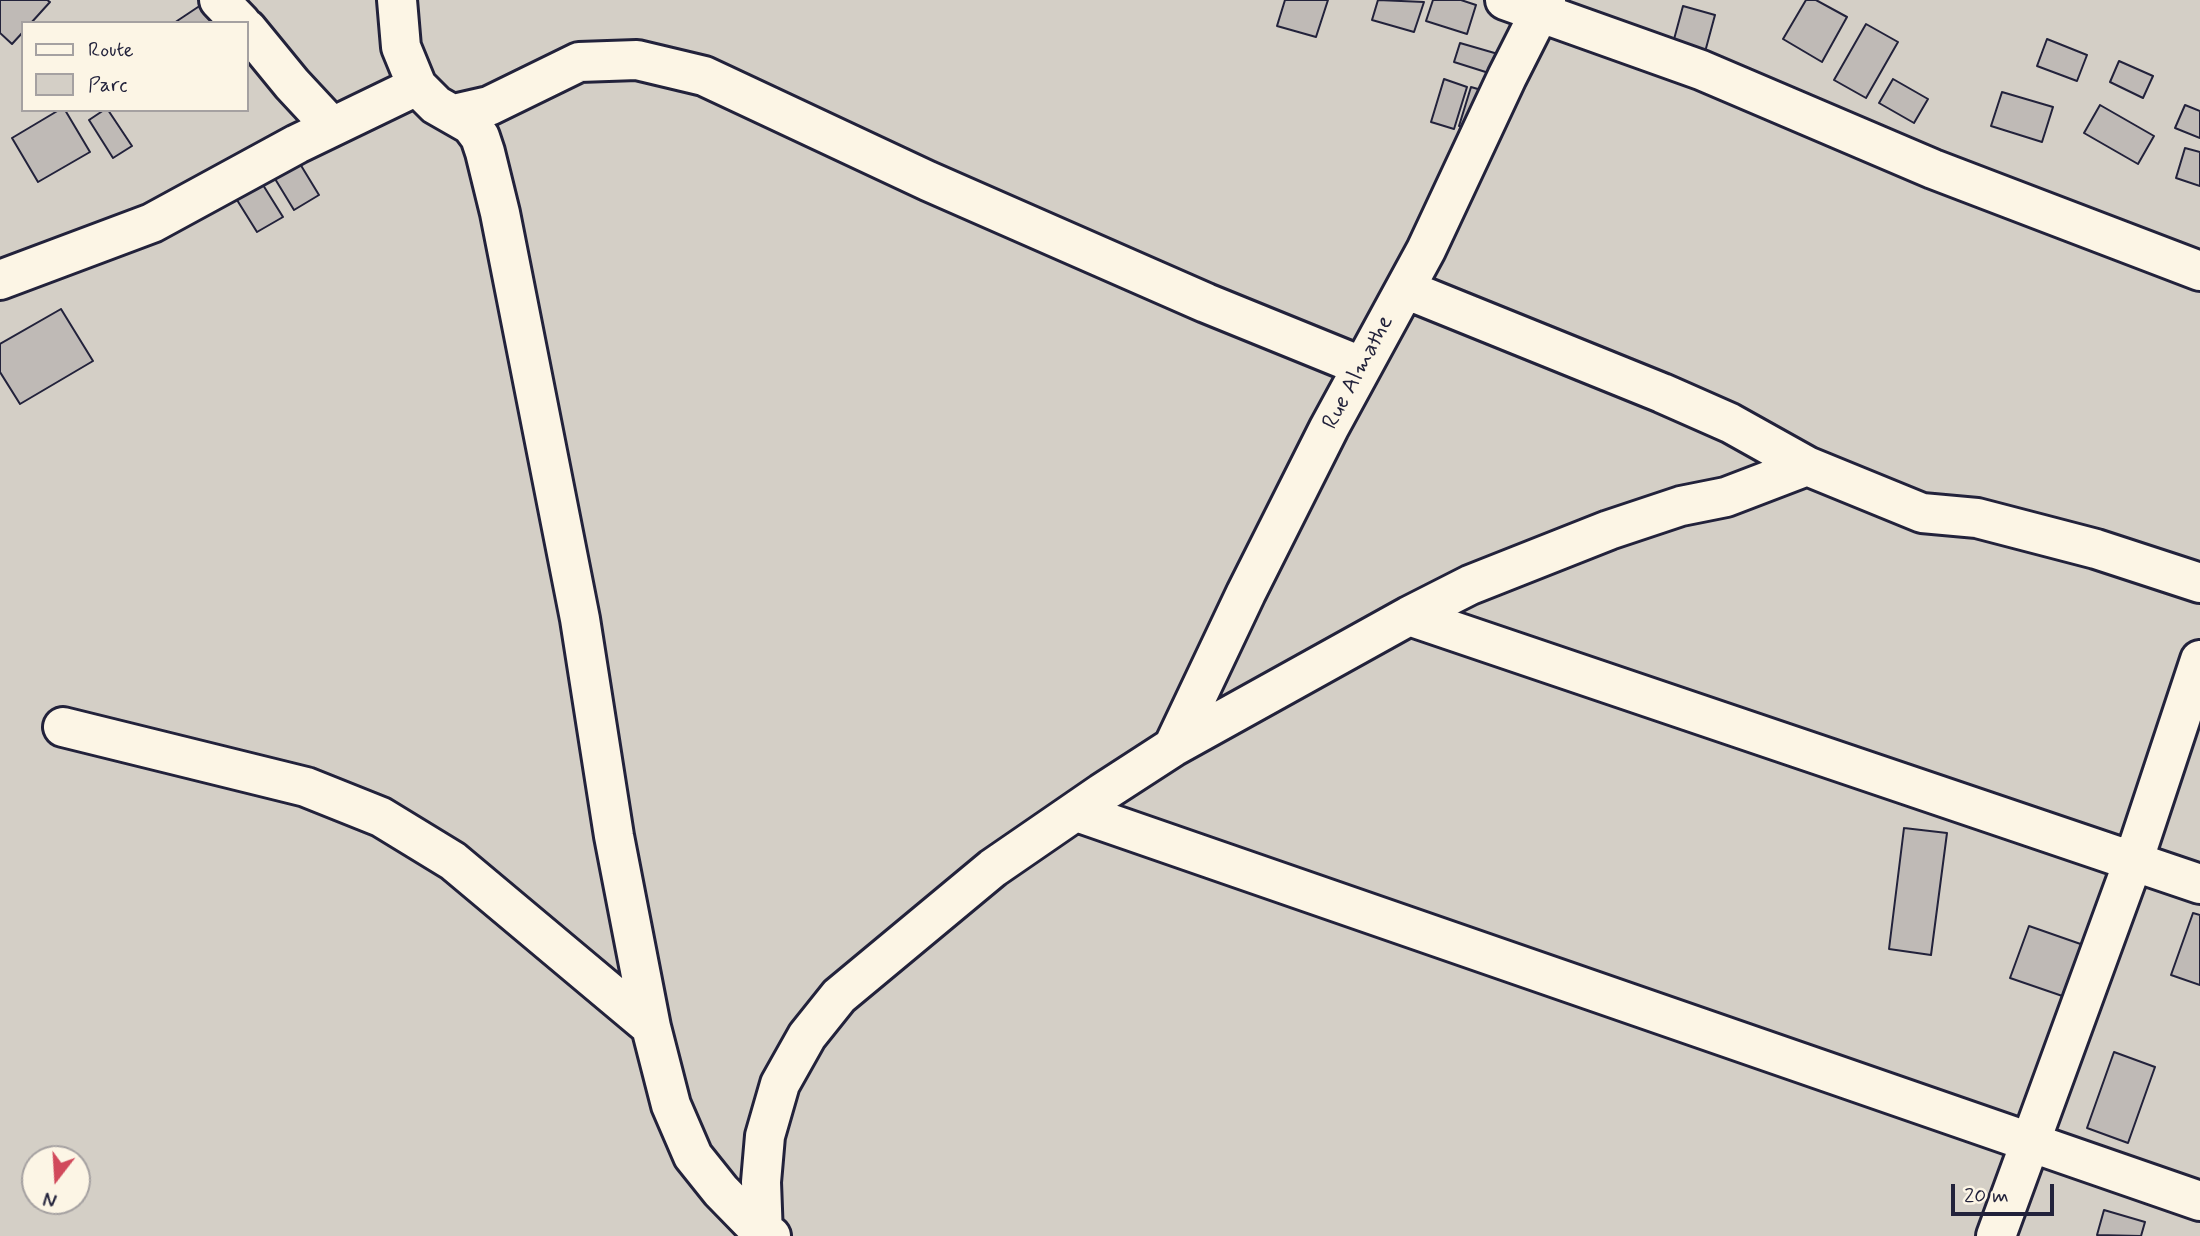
<!DOCTYPE html>
<style>
body{margin:0}
#map{position:relative;width:2200px;height:1236px;overflow:hidden;background:#f3edde;font-family:Mynerve,sans-serif}
canvas{display:block}
.legend{position:absolute;left:21px;top:21px;width:228px;height:91px;box-sizing:border-box;background:#fcf5e5;border:2px solid #a5a1a1;margin:0;padding:9px 12px;list-style:none;font-size:21px;color:#22223b}
.legend li{display:flex;align-items:center;gap:14px;height:35px}
.legend b{width:35px;border:2px solid #a5a1a1}
.north{position:absolute;left:21px;top:1145px;width:70px;height:70px;box-sizing:border-box;background:#fcf5e5;border:2px solid #a5a1a1;border-radius:50%;rotate:197deg;font-size:19px;font-weight:700;line-height:28px;text-align:center;color:#22223b}
.north::after{content:'';display:block;margin:auto;width:24px;height:32px;background:#d1495b;clip-path:polygon(50% 0,100% 100%,50% 72%,0 100%)}
.scale{position:absolute;left:1951px;top:1184px;width:103px;height:32px;box-sizing:border-box;border:4px solid #22223b;border-top:0;padding-left:9px;font-size:21px;line-height:24px;white-space:nowrap;color:#22223b;-webkit-text-stroke:5px #fcf5e5;paint-order:stroke}
</style>
<div id="map">
<canvas width="2200" height="1236"></canvas>
<ul class="legend">
<li><b style="height:9px;background:#fcf5e5"></b>Route</li>
<li><b style="height:19px;background:#d4cfc6"></b>Parc</li>
</ul>
<div class="north">N</div>
<div class="scale">20 m</div>
</div>
<script>
const ctx = document.querySelector('canvas').getContext('2d');
ctx.lineJoin = 'round';
function paint(path, color) {
  ctx.fillStyle = color;
  ctx.fill(path, 'evenodd');
}
function toPath(rows) {
  const path = new Path2D();
  for (const r of rows) {
    path.moveTo(r[0], r[1]);
    for (let i = 2; i < r.length; i += 2) path.lineTo(r[i], r[i + 1]);
  }
  return path;
}
function stroke(path, color, width, dash) {
  ctx.strokeStyle = color;
  ctx.lineWidth = width;
  ctx.lineCap = dash ? 'butt' : 'round';
  ctx.setLineDash(dash || []);
  ctx.stroke(path);
}
function label(font, color, halo, rows, align = 'center') {
  ctx.font = font + ' Mynerve,sans-serif';
  ctx.lineWidth = 7;
  ctx.setLineDash([]);
  ctx.textBaseline = 'middle';
  ctx.strokeStyle = halo;
  ctx.fillStyle = color;
  for (const [text, x, y, turn = 0] of rows) {
    ctx.save();
    ctx.translate(x, y);
    ctx.rotate((+turn || 0) * Math.PI / 180);
    ctx.textAlign = isNaN(turn) ? turn : align;
    if (halo) ctx.strokeText(text, 0, 0);
    ctx.fillText(text, 0, 0);
    ctx.restore();
  }
}
const green = toPath([
 [0,0,2200,0,2200,1236,0,1236],
 [23,23,247,23,247,110,23,110],
 [35,1159,77,1159,77,1201,35,1201]
]);
const building = toPath([
 [0,0,47,0,50,2,31,23,23,23,23,32,12,44,0,33,0,0],
 [1285,0,1328,0,1316,37,1277,26,1285,0],
 [1378,0,1424,2,1414,32,1372,20,1378,0],
 [1433,0,1461,0,1476,5,1467,34,1426,21,1433,0],
 [1806,0,1816,0,1847,17,1822,62,1783,39,1806,0],
 [204,3,216,23,174,23,204,3],
 [1683,6,1715,15,1705,52,1673,43,1683,6],
 [1866,24,1898,42,1866,98,1834,80,1866,24],
 [2047,39,2087,55,2077,81,2037,66,2047,39],
 [1460,43,1498,54,1492,74,1454,62,1460,43],
 [2119,61,2153,76,2143,98,2110,82,2119,61],
 [1444,79,1467,87,1454,129,1431,122,1444,79],
 [1893,79,1928,99,1914,123,1879,103,1893,79],
 [1471,87,1488,92,1476,132,1459,126,1471,87],
 [2002,92,2053,107,2042,142,1991,126,2002,92],
 [2100,105,2154,136,2138,164,2084,133,2100,105],
 [2185,105,2200,111,2200,138,2175,128,2185,105],
 [59,110,65,110,90,152,38,182,12,138,59,110],
 [104,110,108,110,132,146,113,158,89,120,104,110],
 [2185,148,2200,152,2200,186,2176,178,2185,148],
 [294,154,319,195,294,210,269,169,294,154],
 [258,177,283,217,257,232,232,192,258,177],
 [61,309,93,361,20,404,0,372,0,344,61,309],
 [1904,828,1947,833,1931,955,1889,949,1904,828],
 [2193,913,2200,915,2200,985,2171,975,2193,913],
 [2029,926,2092,948,2074,1000,2010,978,2029,926],
 [2114,1052,2155,1067,2128,1143,2087,1128,2114,1052],
 [2104,1210,2145,1222,2141,1236,2097,1235,2104,1210]
]);
const minor = toPath([
 [219,0,241,23],
 [397,0,401,47,417,86,436,105,471,125,480,137,485,152,500,213,580,619,614,836,651,1027,671,1105,693,1156,721,1191,763,1234,771,1236],
 [1505,0,1701,70,1933,169,2200,271],
 [247,29,292,84,332,127],
 [454,114,489,106,579,62,637,60,704,76,928,181,1206,303,1361,366],
 [0,280,152,223,297,144,417,86],
 [1405,289,1662,393,1730,423,1807,466],
 [1409,616,2200,884],
 [63,727,306,787,381,817,453,861,651,1027],
 [1173,747,1246,593,1329,428,1426,250,1507,77,1546,0],
 [1077,812,2200,1201],
 [763,1236,761,1182,765,1136,780,1084,807,1036,839,996,993,868,1102,793,1173,747,1409,616,1470,585,1609,530,1681,506,1726,497,1807,466,1922,513,1977,518,2096,549,2200,583],
 [1996,1236,2133,862,2200,660]
]);
const streetNames = [
 ["Rue Almathe",1359,373,-62]
];
paint(green, '#d4cfc6');
paint(building, '#bfbab6');
stroke(building, '#22223b', 2);
stroke(minor, '#22223b', 44);
stroke(minor, '#fcf5e5', 38);
label('23px', '#22223b', '#fcf5e5', streetNames);
</script>
